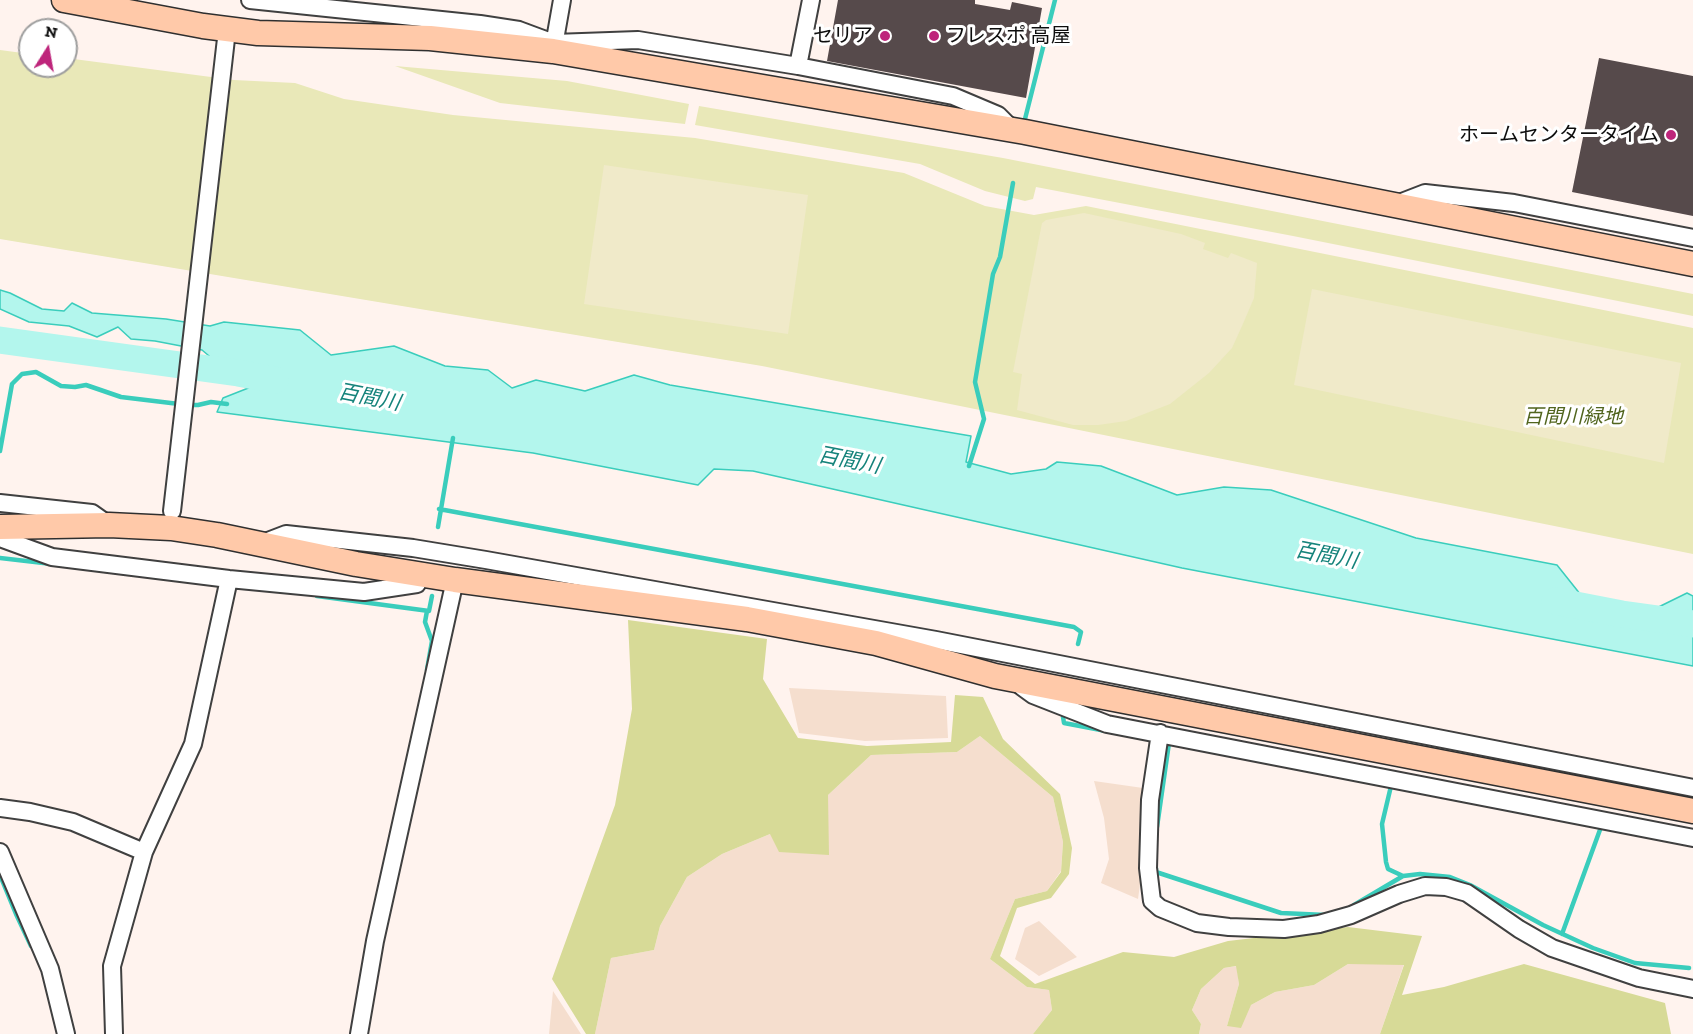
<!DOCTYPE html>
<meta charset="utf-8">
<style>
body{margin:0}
#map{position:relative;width:1693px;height:1034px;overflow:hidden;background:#fff3ee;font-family:"Zilla Slab",serif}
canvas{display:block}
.north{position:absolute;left:18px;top:18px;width:60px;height:60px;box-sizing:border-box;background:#fff;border:2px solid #9e9e9e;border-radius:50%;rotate:11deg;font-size:16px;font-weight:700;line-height:24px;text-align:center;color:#0d0d0d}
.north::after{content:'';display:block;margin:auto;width:21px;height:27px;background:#be257b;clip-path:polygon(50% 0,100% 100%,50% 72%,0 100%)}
</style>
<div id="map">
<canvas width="1693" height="1034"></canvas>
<div class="north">N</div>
</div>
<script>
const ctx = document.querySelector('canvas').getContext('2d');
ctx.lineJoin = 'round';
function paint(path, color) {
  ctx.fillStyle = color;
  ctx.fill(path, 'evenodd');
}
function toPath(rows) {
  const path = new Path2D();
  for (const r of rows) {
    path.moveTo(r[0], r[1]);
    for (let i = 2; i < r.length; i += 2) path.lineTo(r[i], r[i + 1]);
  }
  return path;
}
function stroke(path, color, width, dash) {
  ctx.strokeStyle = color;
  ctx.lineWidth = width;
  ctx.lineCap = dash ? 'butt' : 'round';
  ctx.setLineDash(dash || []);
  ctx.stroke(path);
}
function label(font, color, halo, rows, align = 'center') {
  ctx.font = font + ' "Zilla Slab","Noto Sans JP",serif';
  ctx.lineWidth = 6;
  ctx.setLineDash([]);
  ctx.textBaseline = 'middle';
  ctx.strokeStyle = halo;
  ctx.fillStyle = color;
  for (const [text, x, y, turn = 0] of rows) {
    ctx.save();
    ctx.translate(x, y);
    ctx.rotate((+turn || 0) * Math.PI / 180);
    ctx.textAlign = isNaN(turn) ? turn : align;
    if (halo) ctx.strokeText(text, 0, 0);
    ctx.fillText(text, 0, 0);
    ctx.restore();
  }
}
const farmland = toPath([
 [789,688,946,696,948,738,865,741,799,733],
 [980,736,1053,797,1063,842,1061,871,1047,891,1015,899,990,959,1027,987,1049,990,1052,1010,1033,1034,595,1034,611,958,654,950,660,926,687,877,722,854,770,834,828,795,871,755,957,752],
 [1094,781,1143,788,1141,877,1138,899,1101,883,1109,859,1104,818],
 [1039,921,1077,957,1039,976,1015,959,1025,928],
 [1348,964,1404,964,1380,1034,1199,1034,1201,1024,1192,1010,1201,989,1224,968,1237,966,1239,984,1227,1026,1251,1005,1275,992,1314,985],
 [553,991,581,1034,549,1034]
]);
const green = toPath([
 [0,50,30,54,30,66,66,66,66,58,234,80,295,83,344,99,453,115,695,138,904,173,985,206,1034,215,1086,206,1693,328,1693,554,762,366,0,239],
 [395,66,567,81,689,104,685,124,500,103],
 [699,106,1003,158,1693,294,1693,316,1293,236,1036,187,1033,199,1025,201,985,191,920,164,695,125]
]);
const forest = toPath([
 [628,620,767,639,763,679,798,738,867,746,951,742,955,695,983,697,1003,739,1060,794,1072,848,1069,874,1051,898,1017,908,1000,956,1035,984,1123,952,1174,957,1228,941,1348,927,1422,936,1402,995,1444,987,1524,964,1665,1003,1671,1034,1380,1034,1404,965,1348,964,1314,985,1275,992,1251,1005,1241,1028,1227,1026,1239,984,1236,966,1224,968,1201,989,1192,1010,1201,1024,1199,1034,1033,1034,1052,1010,1049,990,1027,987,990,959,1015,899,1047,891,1061,872,1063,842,1053,797,980,736,957,752,871,755,828,795,829,855,779,852,770,834,722,854,687,877,660,926,654,950,611,958,595,1034,586,1034,552,979,615,805,632,709]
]);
const pitch = toPath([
 [604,165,808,195,788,334,584,304],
 [1084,213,1181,234,1205,243,1203,249,1228,258,1231,253,1257,263,1254,298,1242,326,1232,348,1209,373,1170,404,1126,421,1098,425,1073,425,1017,410,1022,374,1013,372,1042,223,1046,220],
 [1312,289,1681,363,1664,463,1294,385]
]);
const water = toPath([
 [0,290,10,293,42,309,64,311,72,303,92,313,166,319,210,326,224,322,300,330,331,355,394,346,445,366,488,370,512,388,536,380,585,391,634,375,670,385,971,436,966,462,1011,474,1046,469,1057,462,1101,466,1177,495,1224,487,1271,490,1416,538,1557,565,1600,619,1624,624,1687,593,1693,596,1693,666,1182,568,753,471,714,469,698,485,533,453,217,412,223,398,261,383,221,366,202,350,155,341,131,339,118,327,97,337,69,326,29,322,0,309,0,290]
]);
const stream = toPath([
 [1025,119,1055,0],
 [188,405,198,405,211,402,227,404],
 [0,451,12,384,22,374,36,372,61,386,75,387,86,385,121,397,179,404],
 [969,466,984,419,975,382,993,274,1000,257,1013,183],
 [439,509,1074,627,1081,632,1078,644],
 [438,527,453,438],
 [0,558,52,564],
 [317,596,429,611,432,596],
 [427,611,425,622,432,641,427,670],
 [1063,717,1064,723,1106,731],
 [1391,786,1382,824,1386,862,1388,869,1403,876],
 [1157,827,1169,743],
 [1156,868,1156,872,1281,913,1326,915],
 [0,875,16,914,31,946],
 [1354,905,1403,876,1420,874,1450,877,1470,885,1543,925,1593,948,1635,963,1689,968],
 [1562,934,1601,827]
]);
const river = toPath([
 [0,340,238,373,275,380],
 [1555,601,1622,614,1693,624]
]);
const building = toPath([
 [838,0,975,0,975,4,1010,10,1012,2,1042,8,1026,98,827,61],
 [1599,58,1693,76,1693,216,1572,192]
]);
const street = toPath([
 [250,0,480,24,519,30,554,43,638,40,798,66,953,96,998,115,1013,130],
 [553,51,562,0],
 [798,66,811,0],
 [1394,205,1425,193,1514,203,1693,238],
 [0,503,92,513,109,525],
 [172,511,227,30],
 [0,538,52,557,229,579,364,592,417,584,420,574],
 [260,544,286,534,413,548,486,560,936,640,1693,788],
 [1018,680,1022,687,1033,695,1107,724,1693,838],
 [1160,733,1150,800,1148,868,1152,901,1160,908,1197,923,1229,927,1284,929,1319,924,1351,915,1399,894,1425,886,1446,887,1467,893,1519,929,1552,948,1639,978,1693,989],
 [0,808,30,812,73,822,144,852],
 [0,852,50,969,66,1034],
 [114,1034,112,966,144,852,193,744,229,579],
 [359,1034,375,941,455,580]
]);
const secondary = toPath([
 [64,0,203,26,258,33,430,38,553,51,1025,132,1693,264],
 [0,527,109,525,171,528,217,535,356,564,455,580,747,619,876,643,995,676,1693,811]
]);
const markers = [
 [885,36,6,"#be257b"],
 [934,36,6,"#be257b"],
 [1671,135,6,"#be257b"]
];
const poiNames = [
 ["セリア",873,36],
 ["フレスポ 高屋",946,36,"left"],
 ["ホームセンタータイム",1659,135]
];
const parkNames = [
 ["百間川緑地",1573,417]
];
const waterNames = [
 ["百間川",369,398,11],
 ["百間川",849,461,11],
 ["百間川",1326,556,11]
];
paint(farmland, '#f5dece');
paint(green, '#e9e8b8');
paint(forest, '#d7da97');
paint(pitch, '#f0eac9');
paint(water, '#b3f6ed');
stroke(water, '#3acdbc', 1.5);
stroke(stream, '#3acdbc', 4.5);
stroke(river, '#b3f6ed', 27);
paint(building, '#564a4b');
stroke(street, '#404040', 20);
stroke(secondary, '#2f2f2f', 27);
stroke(street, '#fff', 16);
stroke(secondary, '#ffc9a9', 24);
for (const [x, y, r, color] of markers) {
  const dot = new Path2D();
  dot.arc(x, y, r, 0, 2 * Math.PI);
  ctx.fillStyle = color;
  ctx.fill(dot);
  stroke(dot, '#fff', 2);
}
label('20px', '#0d0d0d', '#fff', poiNames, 'right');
label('italic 20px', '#51651e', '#fff', parkNames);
label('italic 21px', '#15837b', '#fff', waterNames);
</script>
